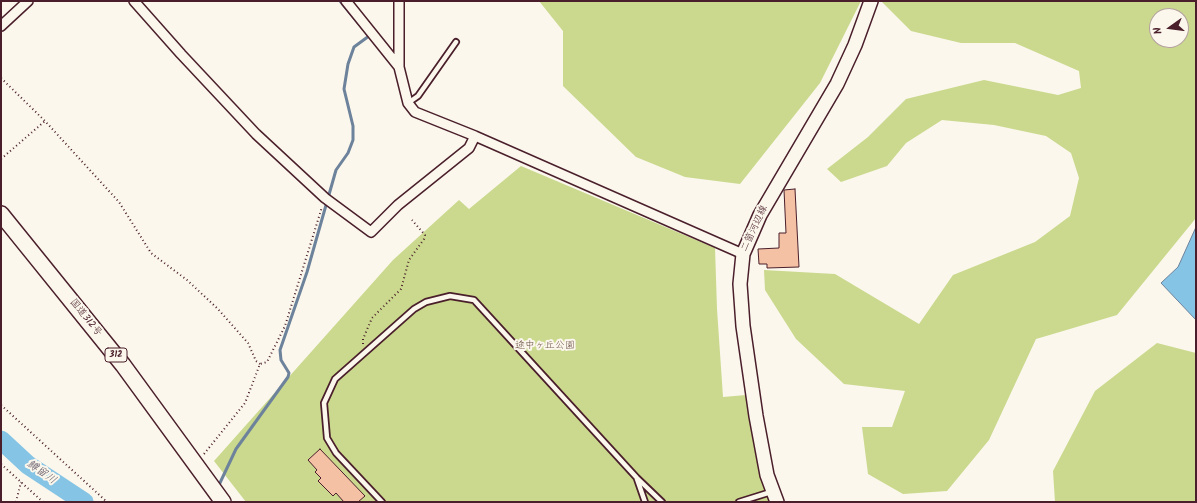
<!DOCTYPE html>
<meta charset="utf-8">
<style>
body{margin:0}
#map{position:relative;width:1197px;height:503px;overflow:hidden;background:#fbf7ec;font-family:Kalam,sans-serif}
canvas{display:block}
.frame{position:absolute;inset:0;border:2px solid #4a1f2b;pointer-events:none}
.north{position:absolute;left:1149px;top:8px;width:40px;height:40px;box-sizing:border-box;background:#fbf7ec;border:1px solid #b4a19f;border-radius:50%;rotate:256deg;font-size:11px;font-weight:700;line-height:16px;text-align:center;color:#4a1f2b}
.north::after{content:'';display:block;margin:auto;width:14px;height:18px;background:#4a1f2b;clip-path:polygon(50% 0,100% 100%,50% 72%,0 100%)}
</style>
<div id="map">
<canvas width="1197" height="503"></canvas>
<div class="frame"></div>
<div class="north">N</div>
</div>
<script>
const ctx = document.querySelector('canvas').getContext('2d');
ctx.lineJoin = 'round';
function paint(path, color) {
  ctx.fillStyle = color;
  ctx.fill(path, 'evenodd');
}
function toPath(rows) {
  const path = new Path2D();
  for (const r of rows) {
    path.moveTo(r[0], r[1]);
    for (let i = 2; i < r.length; i += 2) path.lineTo(r[i], r[i + 1]);
  }
  return path;
}
function stroke(path, color, width, dash) {
  ctx.strokeStyle = color;
  ctx.lineWidth = width;
  ctx.lineCap = dash ? 'butt' : 'round';
  ctx.setLineDash(dash || []);
  ctx.stroke(path);
}
function label(font, color, halo, rows, align = 'center') {
  ctx.font = font + ' Kalam,"Klee One",sans-serif';
  ctx.lineWidth = 4;
  ctx.setLineDash([]);
  ctx.textBaseline = 'middle';
  ctx.strokeStyle = halo;
  ctx.fillStyle = color;
  for (const [text, x, y, turn = 0] of rows) {
    ctx.save();
    ctx.translate(x, y);
    ctx.rotate((+turn || 0) * Math.PI / 180);
    ctx.textAlign = isNaN(turn) ? turn : align;
    if (halo) ctx.strokeText(text, 0, 0);
    ctx.fillText(text, 0, 0);
    ctx.restore();
  }
}
const green = toPath([
 [539,1,861,1,820,83,740,184,685,177,636,157,563,86,563,31],
 [881,1,1196,1,1196,218,1117,315,1036,339,989,440,947,491,903,494,868,474,862,427,892,427,905,391,844,384,796,339,765,290,764,270,835,274,919,324,953,275,1035,242,1070,216,1079,178,1071,153,1046,136,994,125,942,120,906,143,887,166,841,182,827,169,868,137,906,99,984,80,1058,95,1081,88,1079,71,1015,43,961,43,911,31],
 [1157,16,1181,16,1181,40,1157,40],
 [521,166,715,248,717,309,723,397,746,395,756,457,769,502,246,502,214,461,393,260,459,200,469,209],
 [1157,343,1196,353,1196,502,1055,502,1053,471,1095,391]
]);
const water = toPath([
 [1196,227,1196,320,1161,283,1178,267,1196,227]
]);
const stream = toPath([
 [218,487,236,449,288,377,289,373,281,360,280,350,307,272,336,170,348,153,353,140,353,126,344,89,348,64,354,47,369,36,340,1]
]);
const river = toPath([
 [1,440,28,465,84,502]
]);
const building = toPath([
 [795,189,799,267,767,268,767,264,759,264,758,249,779,248,779,233,786,233,784,190,795,189],
 [320,449,365,496,358,502,344,502,336,493,333,496,318,481,321,478,315,472,317,470,308,460,320,449]
]);
const path = toPath([
 [1,78,45,121,119,202,151,253,187,280,218,309,248,343,256,361,260,364],
 [1,159,45,121],
 [363,344,363,339,372,318,401,289,409,260,424,239,425,235,412,220],
 [1,405,107,502],
 [204,454,245,403,260,364,267,362,285,326,322,207],
 [1,464,43,502],
 [16,502,21,482]
]);
const service = toPath([
 [408,103,418,96,456,42],
 [637,479,645,502],
 [382,502,336,453,327,438,324,403,335,379,414,309,426,302,450,296,474,300,637,478,662,502],
 [739,502,771,492]
]);
const minor = toPath([
 [134,1,181,54,256,134,325,198,371,232,398,205,469,148,475,136],
 [346,1,399,67],
 [399,1,399,67,408,103,415,112,475,136,743,254],
 [1,26,28,1]
]);
const secondary = toPath([
 [777,502,767,475,756,416,743,326,740,284,743,254,760,215,837,84,855,45,871,1]
]);
const trunk = toPath([
 [1,214,123,365,223,502]
]);
const shields = [
 [116,355,22]
];
const shieldNames = [
 ["312",116,355]
];
const streetNames = [
 ["二箇河辺線",755,229,-65],
 ["国道312号",85,318,51]
];
const parkNames = [
 ["途中ヶ丘公園",545,346]
];
const waterNames = [
 ["鱒留川",41,473,35]
];
paint(green, '#cad98d');
paint(water, '#85c4e5');
stroke(water, '#6d829b', 1);
stroke(stream, '#6d829b', 3);
stroke(river, '#85c4e5', 19);
paint(building, '#f4c1a5');
stroke(building, '#4a1f2b', 1);
stroke(service, '#4a1f2b', 8);
stroke(minor, '#4a1f2b', 12);
stroke(secondary, '#4a1f2b', 16);
stroke(trunk, '#4a1f2b', 18);
stroke(path, '#4a1f2b', 2, [1, 3]);
stroke(service, '#fbf7ec', 4.5);
stroke(minor, '#fbf7ec', 9);
stroke(secondary, '#fbf7ec', 13);
stroke(trunk, '#fbf7ec', 15);
for (const [x, y, w] of shields) {
  const box = new Path2D();
  box.roundRect(x - w / 2, y - 7, w, 14, 3);
  ctx.fillStyle = '#fbf7ec';
  ctx.fill(box);
  stroke(box, '#4a1f2b', 1);
}
label('bold 9px', '#4a1f2b', null, shieldNames);
label('10px', '#4a1f2b', '#fbf7ec', streetNames);
label('10px', '#6a4e44', '#fbf7ec', parkNames);
label('italic 11px', '#5c5163', '#fbf7ec', waterNames);
</script>
